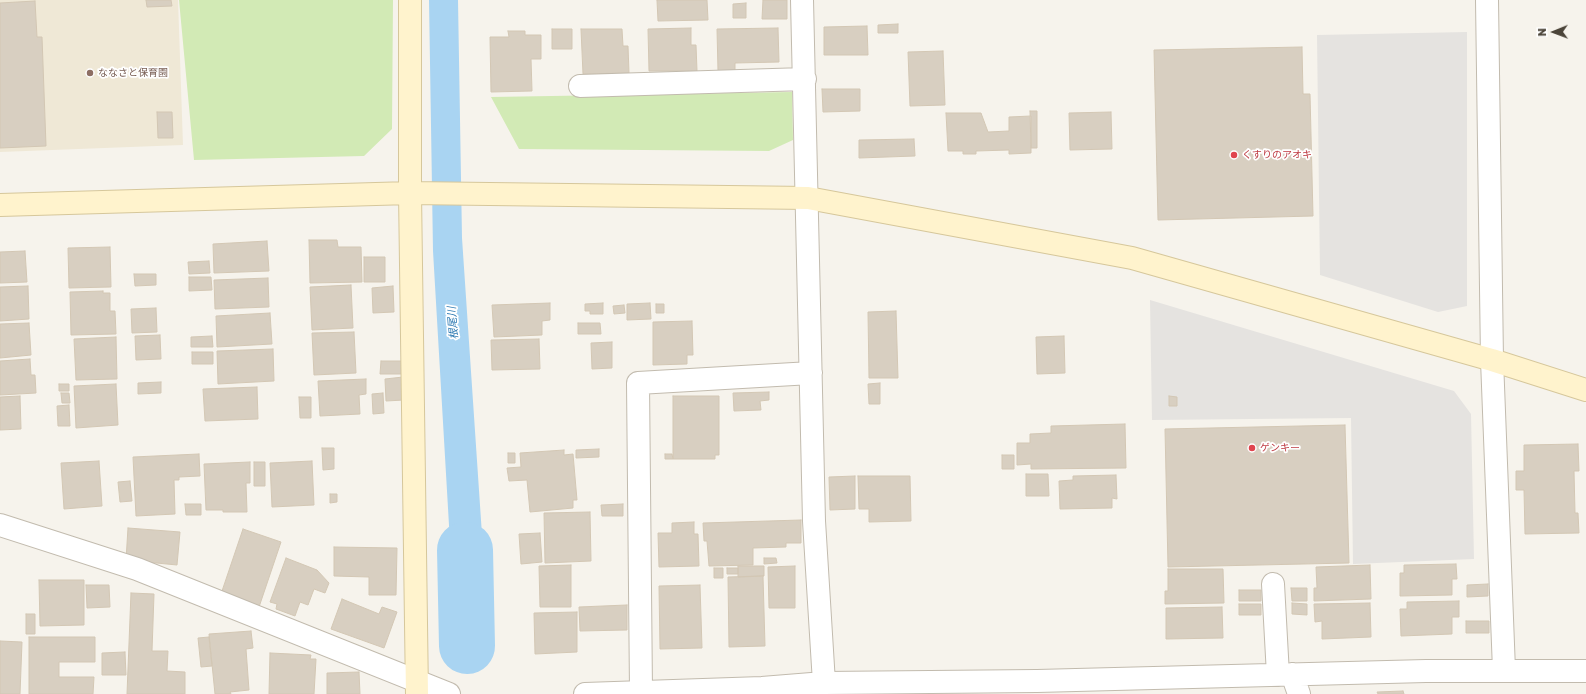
<!DOCTYPE html>
<meta charset="utf-8">
<style>
body{margin:0}
#map{position:relative;width:1586px;height:694px;overflow:hidden;background:#f6f3ec;font-family:"Golos Text",sans-serif}
canvas{display:block}
.north{position:absolute;left:1534px;top:12px;width:40px;height:40px;-webkit-text-stroke:3px #fff;paint-order:stroke;rotate:269deg;font-size:11px;font-weight:700;line-height:16px;text-align:center;color:#4b4439}
.north::after{content:'';display:block;margin:auto;width:14px;height:18px;background:#4b4439;clip-path:polygon(50% 0,100% 100%,50% 72%,0 100%)}
</style>
<div id="map">
<canvas width="1586" height="694"></canvas>
<div class="north">N</div>
</div>
<script>
const ctx = document.querySelector('canvas').getContext('2d');
ctx.lineJoin = 'round';
function paint(path, color) {
  ctx.fillStyle = color;
  ctx.fill(path, 'evenodd');
}
function toPath(rows) {
  const path = new Path2D();
  for (const r of rows) {
    path.moveTo(r[0], r[1]);
    for (let i = 2; i < r.length; i += 2) path.lineTo(r[i], r[i + 1]);
  }
  return path;
}
function stroke(path, color, width, dash) {
  ctx.strokeStyle = color;
  ctx.lineWidth = width;
  ctx.lineCap = dash ? 'butt' : 'round';
  ctx.setLineDash(dash || []);
  ctx.stroke(path);
}
function label(font, color, halo, rows, align = 'center') {
  ctx.font = font + ' "Golos Text","Noto Sans JP",sans-serif';
  ctx.lineWidth = 3.5;
  ctx.setLineDash([]);
  ctx.textBaseline = 'middle';
  ctx.strokeStyle = halo;
  ctx.fillStyle = color;
  for (const [text, x, y, turn = 0] of rows) {
    ctx.save();
    ctx.translate(x, y);
    ctx.rotate((+turn || 0) * Math.PI / 180);
    ctx.textAlign = isNaN(turn) ? turn : align;
    if (halo) ctx.strokeText(text, 0, 0);
    ctx.fillText(text, 0, 0);
    ctx.restore();
  }
}
const education = toPath([
 [0,0,178,0,183,145,0,152]
]);
const green = toPath([
 [179,0,393,0,392,129,364,156,194,160],
 [792,92,793,140,769,151,519,149,491,97]
]);
const parking = toPath([
 [1467,32,1467,306,1438,312,1320,275,1317,35],
 [1150,300,1454,391,1471,414,1474,559,1353,564,1351,418,1152,420]
]);
const water = toPath([
 [429,0,458,0,462,238,488,624,455,628,433,251]
]);
const river = toPath([
 [465,550,467,646]
]);
const building = toPath([
 [146,0,171,0,172,6,147,7,146,0],
 [657,0,707,0,708,20,658,21,657,0],
 [763,0,787,0,787,19,762,19,763,0],
 [35,1,37,37,42,37,46,146,0,148,0,3,35,1],
 [746,3,746,18,733,18,733,4,746,3],
 [898,24,898,33,878,33,878,25,898,24],
 [867,26,868,55,824,55,824,27,867,26],
 [691,28,691,45,696,45,697,71,649,71,648,29,691,28],
 [778,28,779,62,735,63,735,71,718,71,717,29,778,28],
 [552,29,572,29,572,49,552,49,552,29],
 [581,29,622,29,623,46,628,46,629,73,583,74,581,29],
 [508,31,525,31,525,35,541,35,541,59,531,59,532,91,491,92,490,37,509,37,508,31],
 [1302,47,1303,94,1310,94,1313,216,1158,220,1154,50,1302,47],
 [943,51,945,105,910,106,908,52,943,51],
 [822,89,860,89,860,111,823,112,822,89],
 [1030,111,1037,111,1037,148,1031,148,1030,111],
 [157,112,172,112,173,138,158,138,157,112],
 [1111,112,1112,149,1070,150,1069,113,1111,112],
 [946,113,981,113,988,132,1009,131,1009,117,1031,116,1031,153,1009,154,1009,150,976,151,976,154,963,154,963,151,948,151,946,113],
 [914,139,915,156,859,158,859,140,914,139],
 [309,240,337,240,338,247,361,247,362,282,310,283,309,240],
 [267,241,269,271,214,273,213,244,267,241],
 [110,247,111,287,69,288,68,248,110,247],
 [25,251,27,282,0,283,0,252,25,251],
 [364,257,385,257,385,282,364,282,364,257],
 [209,261,210,273,189,274,188,262,209,261],
 [134,274,156,274,156,285,135,286,134,274],
 [189,277,211,277,212,290,189,291,189,277],
 [268,278,269,307,215,309,214,280,268,278],
 [351,285,353,328,312,330,310,287,351,285],
 [28,286,29,319,0,321,0,287,28,286],
 [393,286,394,312,373,313,372,288,393,286],
 [103,291,103,293,110,293,110,311,115,311,116,334,71,335,70,292,103,291],
 [550,303,550,320,542,321,542,335,494,337,492,305,550,303],
 [603,303,603,314,590,314,590,311,585,311,585,304,603,303],
 [650,303,651,319,627,320,627,304,650,303],
 [656,304,664,304,664,313,656,313,656,304],
 [624,305,625,313,614,314,613,306,624,305],
 [156,308,157,332,132,333,131,309,156,308],
 [896,311,898,378,869,378,868,312,896,311],
 [270,313,272,344,217,347,216,316,270,313],
 [692,321,693,355,687,355,687,364,653,365,653,322,692,321],
 [29,323,31,355,0,358,0,324,29,323],
 [578,323,600,323,601,334,578,334,578,323],
 [354,332,356,373,314,375,312,333,354,332],
 [160,335,161,359,136,360,135,336,160,335],
 [212,336,213,347,191,347,191,337,212,336],
 [1064,336,1065,373,1037,374,1036,337,1064,336],
 [116,337,117,379,76,380,74,339,116,337],
 [539,339,540,369,492,370,491,340,539,339],
 [612,342,612,368,592,369,591,343,612,342],
 [273,349,274,381,218,384,217,351,273,349],
 [192,352,213,352,213,364,192,364,192,352],
 [30,359,31,375,35,375,36,393,0,395,0,361,30,359],
 [381,361,402,361,401,374,380,374,381,361],
 [403,377,404,400,386,401,385,379,403,377],
 [366,379,366,394,359,395,360,414,320,416,318,381,366,379],
 [161,382,161,393,138,394,138,383,161,382],
 [880,383,880,404,869,404,868,384,880,383],
 [59,384,69,384,69,391,59,391,59,384],
 [116,384,118,425,76,428,74,386,116,384],
 [257,387,258,419,205,421,203,389,257,387],
 [769,392,769,400,760,401,761,410,734,411,733,393,769,392],
 [61,393,69,393,70,403,62,403,61,393],
 [383,393,384,413,373,414,372,394,383,393],
 [20,396,21,429,0,430,0,397,20,396],
 [673,396,719,396,719,455,715,455,715,459,673,459,673,396],
 [1169,396,1177,397,1177,406,1169,406,1169,396],
 [299,397,311,397,311,418,300,418,299,397],
 [69,405,70,426,58,426,57,406,69,405],
 [1125,424,1126,468,1031,469,1031,464,1017,465,1017,443,1030,443,1030,434,1051,433,1051,426,1125,424],
 [1345,425,1349,563,1168,567,1165,429,1345,425],
 [1578,444,1579,471,1574,471,1575,513,1578,513,1579,533,1525,534,1524,490,1516,490,1516,471,1524,471,1524,445,1578,444],
 [322,448,334,448,334,469,323,470,322,448],
 [599,449,599,457,576,458,576,450,599,449],
 [564,450,564,455,573,454,577,500,573,500,573,508,530,512,527,480,509,481,507,468,521,467,520,453,564,450],
 [508,453,515,453,515,463,508,463,508,453],
 [199,454,200,476,179,477,179,480,174,480,175,514,136,516,133,457,199,454],
 [665,454,672,454,673,459,665,459,665,454],
 [1002,455,1014,455,1014,469,1002,469,1002,455],
 [99,461,102,506,64,509,61,463,99,461],
 [312,461,314,505,272,507,270,463,312,461],
 [250,462,250,483,246,483,247,512,223,512,223,510,206,510,204,464,250,462],
 [254,462,265,462,265,486,254,486,254,462],
 [1026,474,1048,474,1049,496,1026,496,1026,474],
 [1116,475,1117,499,1112,498,1112,508,1060,509,1059,481,1073,480,1073,476,1116,475],
 [855,476,855,509,830,510,829,477,855,476],
 [858,476,910,476,911,521,869,522,869,509,859,509,858,476],
 [130,481,132,501,120,502,118,482,130,481],
 [330,494,337,494,337,502,330,503,330,494],
 [185,504,201,504,201,515,186,515,185,504],
 [623,504,623,516,602,516,601,505,623,504],
 [590,512,591,561,545,563,544,513,590,512],
 [801,520,801,543,786,543,786,547,753,548,753,565,709,566,707,541,704,541,703,523,801,520],
 [694,522,694,534,698,534,699,566,659,567,658,533,672,533,672,523,694,522],
 [128,528,180,532,177,565,126,560,128,528],
 [243,529,281,542,259,607,221,594,243,529],
 [540,533,542,562,521,564,519,534,540,533],
 [334,547,397,548,396,595,369,595,369,577,334,576,334,547],
 [286,558,317,570,329,583,325,593,314,589,308,605,300,602,295,616,276,609,277,604,270,602,286,558],
 [764,558,776,558,777,563,764,564,764,558],
 [1456,564,1457,579,1452,579,1452,595,1400,596,1400,573,1404,573,1404,565,1456,564],
 [571,565,571,607,540,607,539,566,571,565],
 [1370,565,1371,599,1314,601,1314,588,1317,588,1316,567,1370,565],
 [738,566,764,566,764,576,738,577,738,566],
 [795,566,795,608,769,608,768,567,795,566],
 [714,568,723,568,723,578,714,578,714,568],
 [727,568,738,568,738,574,727,574,727,568],
 [1168,569,1223,569,1224,603,1165,604,1165,591,1168,591,1168,569],
 [763,576,765,646,729,647,728,577,763,576],
 [39,580,84,580,84,625,40,626,39,580],
 [1488,584,1488,596,1467,597,1467,585,1488,584],
 [86,585,109,585,110,607,87,608,86,585],
 [700,585,702,648,660,649,659,586,700,585],
 [1291,588,1307,588,1307,601,1292,601,1291,588],
 [1239,590,1261,590,1261,601,1239,601,1239,590],
 [131,593,154,594,152,651,168,651,167,671,185,672,185,694,127,694,131,593],
 [342,599,379,614,382,607,397,612,384,648,331,629,342,599],
 [1459,601,1459,617,1452,617,1452,634,1401,636,1400,609,1407,609,1407,602,1459,601],
 [1292,603,1307,604,1307,615,1292,614,1292,603],
 [1370,603,1371,637,1322,639,1322,621,1315,622,1314,604,1370,603],
 [1239,604,1261,604,1261,615,1239,615,1239,604],
 [627,605,627,630,580,631,579,607,627,605],
 [1222,607,1223,638,1166,639,1166,608,1222,607],
 [577,612,577,652,535,654,534,613,577,612],
 [26,614,35,614,35,634,26,634,26,614],
 [1466,621,1489,621,1489,633,1466,633,1466,621],
 [251,631,253,648,246,649,249,690,230,692,231,694,215,694,209,634,251,631],
 [29,637,95,637,95,662,59,662,59,677,94,677,93,694,29,694,29,637],
 [209,637,212,666,201,667,198,638,209,637],
 [0,641,22,642,20,694,0,694,0,641],
 [125,652,126,675,102,675,102,653,125,652],
 [270,653,311,655,310,659,316,659,314,694,269,694,270,653],
 [359,672,360,694,327,694,327,673,359,672],
 [1403,691,1404,694,1378,694,1377,692,1403,691]
]);
const street = toPath([
 [802,0,814,521,824,683],
 [1487,0,1492,360,1504,670],
 [580,86,805,79],
 [0,525,137,569,449,694],
 [1273,584,1278,675],
 [1292,674,1299,694],
 [641,691,638,383,811,373],
 [585,694,762,688,824,683,1037,681,1426,671,1586,671]
]);
const secondary = toPath([
 [410,0,410,193,417,694],
 [0,205,410,193,808,198,1132,258,1492,360,1586,390]
]);
const markers = [
 [90,73,4,"#8d6e63"],
 [1234,155,4,"#e0444e"],
 [1252,448,4,"#e0444e"]
];
const educationNames = [
 ["ななさと保育園",98,73]
];
const healthNames = [
 ["くすりのアオキ",1242,155],
 ["ゲンキー",1260,448]
];
const waterNames = [
 ["根尾川",453,323,-94]
];
paint(education, '#efe8d6');
paint(green, '#d2eab5');
paint(parking, '#e5e3e0');
paint(water, '#a9d4f2');
stroke(river, '#a9d4f2', 56);
paint(building, '#d8cfc1');
stroke(building, '#d3c7b4', 1);
stroke(street, '#c2bbae', 24);
stroke(secondary, '#d6c79b', 24);
stroke(street, '#fff', 22);
stroke(secondary, '#fff3cd', 22);
for (const [x, y, r, color] of markers) {
  const dot = new Path2D();
  dot.arc(x, y, r, 0, 2 * Math.PI);
  ctx.fillStyle = color;
  ctx.fill(dot);
  stroke(dot, '#fff', 1.5);
}
label('10px', '#785e54', '#fff', educationNames, 'left');
label('10px', '#be3a42', '#fff', healthNames, 'left');
label('italic 11px', '#2e7ab2', '#fff', waterNames);
</script>
